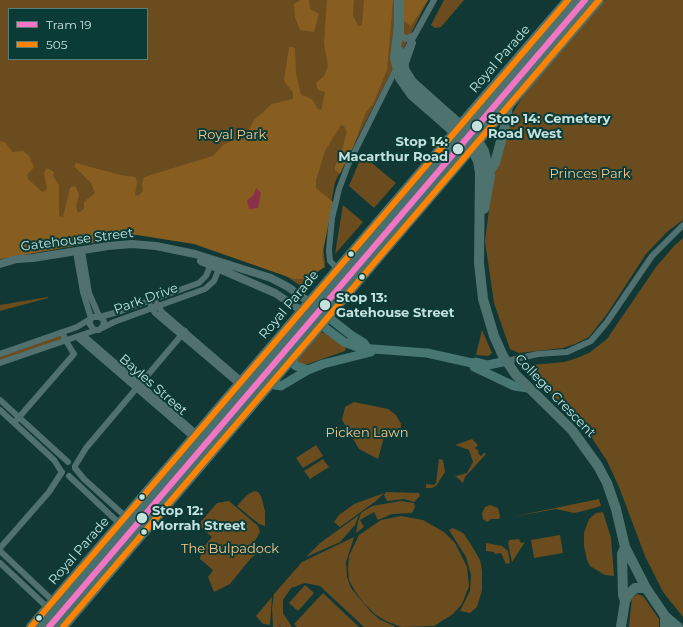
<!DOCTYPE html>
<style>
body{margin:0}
#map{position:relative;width:683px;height:627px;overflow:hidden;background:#113835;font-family:Montserrat,sans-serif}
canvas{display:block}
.legend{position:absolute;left:8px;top:8px;width:140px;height:52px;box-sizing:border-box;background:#0b3b37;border:1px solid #557d7a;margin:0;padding:5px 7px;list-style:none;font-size:12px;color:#c4e1de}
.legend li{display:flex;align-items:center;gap:8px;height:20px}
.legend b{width:20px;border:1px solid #557d7a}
</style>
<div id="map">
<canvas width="683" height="627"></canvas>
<ul class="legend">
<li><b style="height:5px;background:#f376c5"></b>Tram 19</li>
<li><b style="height:5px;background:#ff8200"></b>505</li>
</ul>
</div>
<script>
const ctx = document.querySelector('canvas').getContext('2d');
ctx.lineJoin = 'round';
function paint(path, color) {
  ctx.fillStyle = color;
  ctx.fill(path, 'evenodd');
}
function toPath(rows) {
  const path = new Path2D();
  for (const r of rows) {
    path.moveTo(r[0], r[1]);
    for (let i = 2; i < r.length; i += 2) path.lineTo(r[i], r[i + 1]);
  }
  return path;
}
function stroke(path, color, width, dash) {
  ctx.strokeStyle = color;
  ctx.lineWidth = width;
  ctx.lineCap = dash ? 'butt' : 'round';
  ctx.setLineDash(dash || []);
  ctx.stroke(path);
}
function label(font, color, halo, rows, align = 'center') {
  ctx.font = font + ' Montserrat,sans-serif';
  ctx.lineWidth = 4;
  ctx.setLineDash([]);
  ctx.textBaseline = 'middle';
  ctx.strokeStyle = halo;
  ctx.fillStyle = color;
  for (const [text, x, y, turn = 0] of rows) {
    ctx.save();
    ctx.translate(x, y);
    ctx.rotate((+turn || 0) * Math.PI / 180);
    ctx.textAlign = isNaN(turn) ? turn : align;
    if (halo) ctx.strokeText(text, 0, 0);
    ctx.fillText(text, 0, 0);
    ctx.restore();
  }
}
const green = toPath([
 [0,0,428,0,335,182,323,247,325,263,305,289,286,276,159,231,0,259],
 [9,9,147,9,147,59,9,59],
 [444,0,464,0,441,27,435,28,431,25],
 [605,0,683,0,683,220,668,231,646,254,607,314,589,337,575,344,563,348,519,353,510,349,494,303,485,241,494,170,512,114,525,93],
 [362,155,396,183,374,208,349,186],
 [343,205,363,222,335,254],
 [683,238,683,617,663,592,645,556,619,487,607,461,588,432,552,395,530,377,528,372,532,365,564,362,577,358,589,353,607,339,656,267,674,246],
 [48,297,48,298,0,311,0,305],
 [482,330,492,353,488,356,476,355],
 [320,332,325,333,346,348,345,351,302,366,293,363],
 [60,334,62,339,0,362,0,356],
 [354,402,388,409,396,415,401,424,401,429,391,430,384,437,378,459,359,449,342,420,345,407],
 [472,439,478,445,475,448,479,451,478,453,481,456,484,453,486,454,465,477,463,483,453,474,456,476,467,473,473,462,469,450,455,445],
 [316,445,323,456,303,468,296,458],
 [323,459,329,467,310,479,304,471],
 [439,459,443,460,445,472,436,486,432,488,426,488,426,484,434,485,436,483],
 [254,491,258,492,261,496,265,511,265,526,259,524,237,506,247,495],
 [386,492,419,493,420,496,414,502,404,499,387,501,384,495],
 [384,493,376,501,340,527,334,522,339,515,354,504],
 [599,499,601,506,583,511,574,513,556,509,511,517],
 [229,501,258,526,260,532,253,544,260,552,251,558,230,584,214,592,208,577,213,570,200,559,202,549,212,537,198,525,217,503],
 [401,501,414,503,415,507,412,513,392,514,378,520,374,512,360,520,364,527,356,533,358,522,361,513,372,506],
 [490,505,498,508,500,516,499,519,491,519,487,522,483,519,482,513,485,507],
 [603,512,611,538,614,576,605,575,590,566,587,560,584,546,584,533,589,519,596,513],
 [359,515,355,525,340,542,306,557,320,543],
 [401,516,423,520,444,532,455,543,467,567,469,586,462,604,453,614,434,626,401,627,386,621,376,615,364,603,355,591,349,580,348,569,349,556,359,535,381,520],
 [453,528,463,533,470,543,480,560,482,570,482,590,477,607,470,613,460,611,470,591,471,575,466,557,449,530],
 [560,535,563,553,534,558,531,540],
 [354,537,346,562,347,577,351,588,371,612,379,619,396,627,364,627,320,586,305,583,291,588,283,600,283,613,292,627,281,627,277,623,280,627,273,627,272,608,274,594,302,562],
 [519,539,521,543,525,542,512,562,508,543,509,540],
 [486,543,502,546,508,551,510,563,506,564,501,553,495,554,494,552,486,551],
 [305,585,314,593,298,611,289,603],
 [323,593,359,627,297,627,294,624],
 [637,594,643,596,659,619,659,627,629,627,632,598],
 [272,597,270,625,263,624,256,616]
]);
const forest = toPath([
 [301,0,309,0,310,9,319,14,314,32,300,30,295,17,294,4],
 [327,0,354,0,353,15,358,26,362,25,364,0,393,0,387,70,374,102,365,114,354,145,340,174,335,170,335,166,340,157,347,132,344,126,341,125,325,151,316,180,316,188,333,202,322,256,325,267,315,273,309,274,304,279,294,279,194,244,137,235,0,259,0,141,6,143,12,152,23,151,29,156,34,167,27,175,28,179,42,192,45,191,47,188,44,174,45,171,47,168,54,172,53,176,59,185,59,216,63,217,70,188,73,186,76,187,79,195,76,206,78,213,84,209,84,202,95,193,91,183,74,166,76,163,120,175,135,177,137,181,135,195,138,196,143,191,142,184,144,177,213,156,223,145,233,140,244,139,254,120,272,104,293,99,293,92,285,83,284,80,289,47,293,47,295,49,296,73,301,95,312,99,318,109,321,110,325,92,318,90,316,83,324,76,328,66,324,44],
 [401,0,428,0,411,26,403,20]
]);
const water = toPath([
 [256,188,261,193,258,208,249,209,247,201,254,194]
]);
const minor = toPath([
 [399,30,402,36,406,39,414,35],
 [402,58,434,0],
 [405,66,413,43],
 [82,251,89,293,99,316],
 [76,252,83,292,91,318],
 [337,268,330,261,329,250,332,218,339,189,348,165,396,69],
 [157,304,162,312,243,382],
 [151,306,155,313,241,386],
 [100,317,104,321,103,326,99,330,94,330,89,323,92,317,100,317,121,311,199,283,206,276,212,262],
 [102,328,114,322,205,289,214,281,220,266],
 [83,335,197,434],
 [77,337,194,438],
 [0,354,77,327,90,319],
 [507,361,538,354,567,352,591,341,607,322,652,256,683,225],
 [0,363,96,330],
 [0,400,68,462],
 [0,410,54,460,61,471],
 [14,423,74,354,66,341,62,332],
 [75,466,86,448,185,331],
 [75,468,84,479,126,517],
 [69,476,120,524],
 [0,548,49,492,62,472],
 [0,551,53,601],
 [0,563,47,607]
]);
const tertiary = toPath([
 [201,261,275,293,302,311],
 [0,264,17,259,33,258,108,246,132,244,156,246,195,254,271,278,288,287,309,302]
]);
const secondary = toPath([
 [323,313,351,335,364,343,367,348],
 [316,321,344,342,360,348,427,353,472,363,476,362,488,365,507,361],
 [291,360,296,366,308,370],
 [474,367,514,386,528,388],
 [270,384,281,386,308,370,323,364,371,352]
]);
const primary = toPath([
 [31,627,455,132],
 [41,627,460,137],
 [52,627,466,143],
 [63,627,471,149]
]);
const trunk = toPath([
 [399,0,399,32],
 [399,26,395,58,400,78,412,95,460,137,474,153,478,161,480,173,479,263,483,299,494,336,503,356,516,375,572,430,598,466,607,483,616,509,625,547,646,588,665,616,665,627],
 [400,52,405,71,412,82,478,141,484,151,490,176,484,209],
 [456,130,568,0],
 [462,136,578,0],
 [469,140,589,0],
 [474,146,599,0],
 [489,172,495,163,505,126,508,106],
 [625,601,623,595,622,554,625,547],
 [665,616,678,627],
 [621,627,625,601,629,594,635,588,646,588]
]);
const bus1 = toPath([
 [31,627,568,0],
 [63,627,599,0]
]);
const tram1 = toPath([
 [49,627,585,0]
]);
const markers = [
 [477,126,6,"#c4e1de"],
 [458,149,6,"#c4e1de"],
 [351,254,3.5,"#c4e1de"],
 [362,277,3.5,"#c4e1de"],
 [325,305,6,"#c4e1de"],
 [142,497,3.5,"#c4e1de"],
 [142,518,6,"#c4e1de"],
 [144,532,3.5,"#c4e1de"],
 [39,618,3.5,"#c4e1de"]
];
const streetNames = [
 ["Royal Parade",500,59,-49],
 ["Gatehouse Street",77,240,-7],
 ["Park Drive",146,299,-20],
 ["Royal Parade",289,305,-50],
 ["Bayles Street",153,385,41],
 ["College Crescent",555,396,46],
 ["Royal Parade",79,551,-49]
];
const stopNames = [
 ["Stop 14: Cemetery",488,119],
 ["Road West",488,134],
 ["Stop 14:",448,142,"right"],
 ["Macarthur Road",448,157,"right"],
 ["Stop 13:",336,298],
 ["Gatehouse Street",336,313],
 ["Stop 12:",152,511],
 ["Morrah Street",152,526]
];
const parkNames = [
 ["Royal Park",232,135],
 ["Princes Park",590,174],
 ["Picken Lawn",367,433],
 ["The Bulpadock",230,549]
];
paint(green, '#6b4c1f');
paint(forest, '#885e20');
paint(water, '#893149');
stroke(minor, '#50716f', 6);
stroke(tertiary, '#50716f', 8);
stroke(secondary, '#477673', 9);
stroke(primary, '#48706d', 10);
stroke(trunk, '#4e726e', 10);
stroke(bus1, '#ff8200', 6);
stroke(tram1, '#f376c5', 6);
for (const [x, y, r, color] of markers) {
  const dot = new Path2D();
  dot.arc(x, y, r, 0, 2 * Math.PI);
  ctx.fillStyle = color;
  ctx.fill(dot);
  stroke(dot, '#0b3b37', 1.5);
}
label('13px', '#c4e1de', '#0b3b37', streetNames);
label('bold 13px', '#c4e1de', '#0b3b37', stopNames, 'left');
label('13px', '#fdc68a', '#0b3b37', parkNames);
</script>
